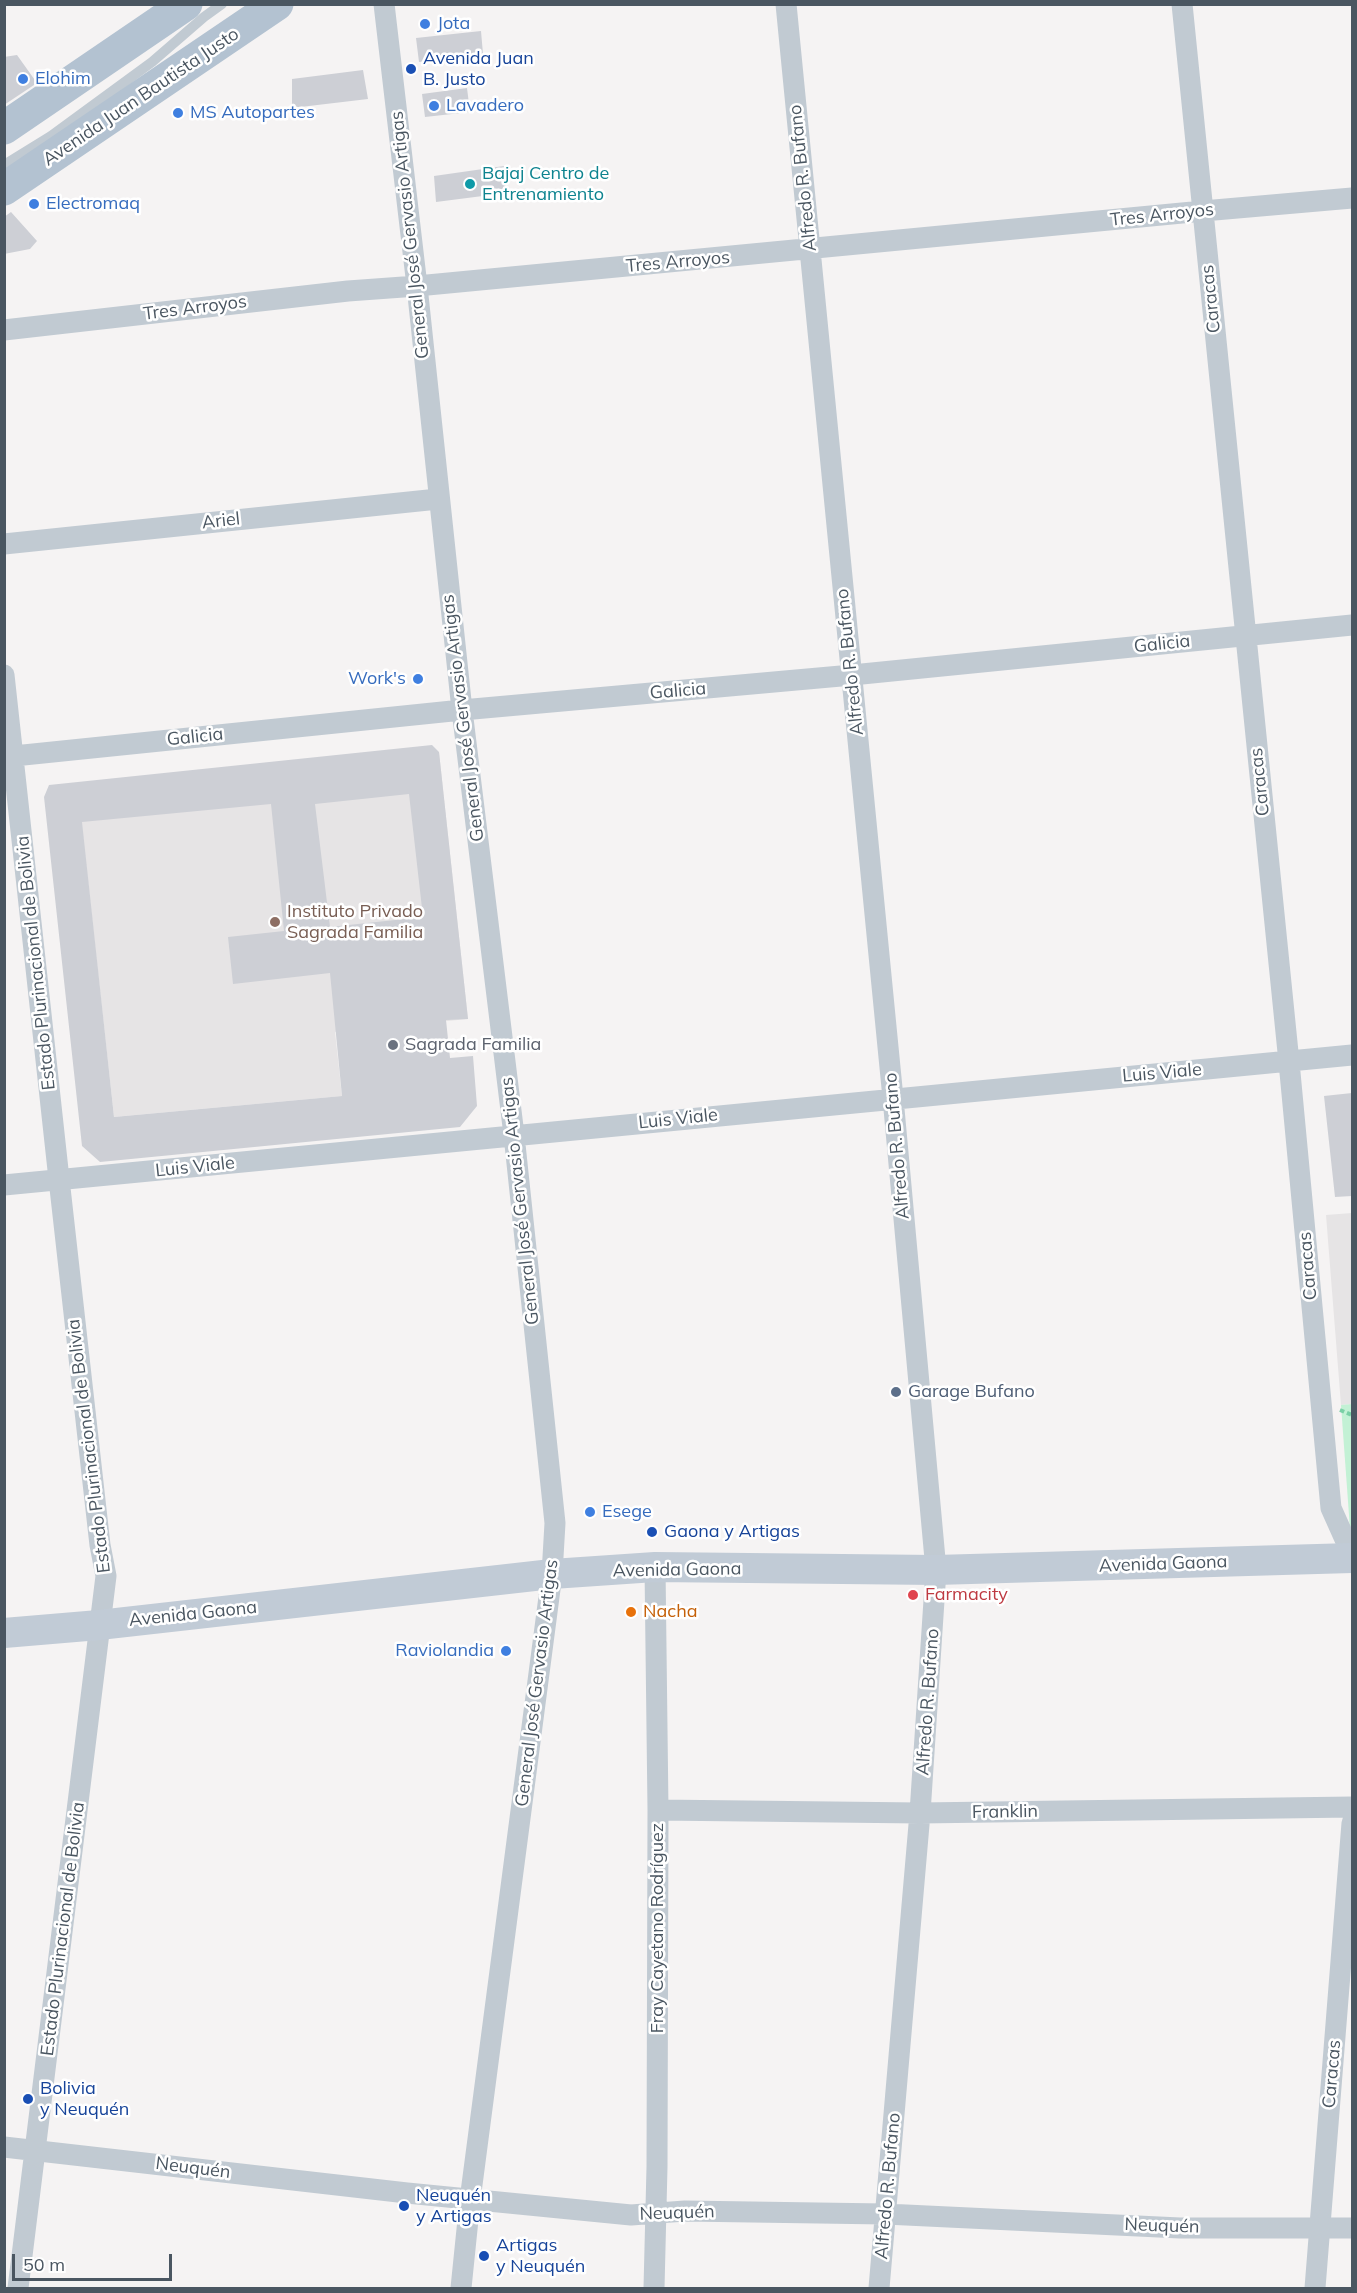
<!DOCTYPE html>
<meta charset="utf-8">
<style>
body{margin:0}
#map{position:relative;width:1357px;height:2293px;overflow:hidden;background:#f5f3f3;font-family:Mulish,sans-serif}
canvas{display:block}
.frame{position:absolute;inset:0;border:6px solid #4a5661;pointer-events:none}
.scale{position:absolute;left:12px;top:2254px;width:160px;height:27px;box-sizing:border-box;border:3px solid #4a5661;border-top:0;padding-left:8px;font-size:18px;line-height:21px;white-space:nowrap;color:#4a5661;-webkit-text-stroke:4px #fff;paint-order:stroke}
</style>
<div id="map">
<canvas width="1357" height="2293"></canvas>
<div class="frame"></div>
<div class="scale">50 m</div>
</div>
<script>
const ctx = document.querySelector('canvas').getContext('2d');
ctx.lineJoin = 'round';
function paint(path, color) {
  ctx.fillStyle = color;
  ctx.fill(path, 'evenodd');
}
function toPath(rows) {
  const path = new Path2D();
  for (const r of rows) {
    path.moveTo(r[0], r[1]);
    for (let i = 2; i < r.length; i += 2) path.lineTo(r[i], r[i + 1]);
  }
  return path;
}
function stroke(path, color, width, dash) {
  ctx.strokeStyle = color;
  ctx.lineWidth = width;
  ctx.lineCap = dash ? 'butt' : 'round';
  ctx.setLineDash(dash || []);
  ctx.stroke(path);
}
function label(font, color, halo, rows, align = 'center') {
  ctx.font = font + ' Mulish,sans-serif';
  ctx.lineWidth = 5;
  ctx.setLineDash([]);
  ctx.textBaseline = 'middle';
  ctx.strokeStyle = halo;
  ctx.fillStyle = color;
  for (const [text, x, y, turn = 0] of rows) {
    ctx.save();
    ctx.translate(x, y);
    ctx.rotate((+turn || 0) * Math.PI / 180);
    ctx.textAlign = isNaN(turn) ? turn : align;
    if (halo) ctx.strokeText(text, 0, 0);
    ctx.fillText(text, 0, 0);
    ctx.restore();
  }
}
const education = toPath([
 [439,752,468,1019,335,1032,342,1096,114,1117,77,783],
 [1352,1213,1352,1404,1341,1405,1326,1215]
]);
const green = toPath([
 [1352,1404,1352,1529,1350,1529,1341,1405]
]);
const building = toPath([
 [481,31,483,54,419,62,416,38],
 [17,55,37,83,4,105,4,57],
 [363,70,368,99,292,108,292,79],
 [467,88,470,112,425,117,422,94],
 [504,166,506,193,436,202,434,176],
 [11,212,37,241,30,249,4,254,4,217],
 [432,745,439,752,468,1019,446,1020,450,1058,473,1056,477,1106,460,1127,100,1162,82,1146,44,797,49,785],
 [409,794,423,917,330,927,315,804],
 [271,804,284,931,228,937,233,984,330,973,342,1096,114,1117,82,822],
 [1352,1093,1352,1196,1335,1197,1324,1096]
]);
const path = toPath([
 [1340,1410,1352,1415]
]);
const service = toPath([
 [4,165,51,136,152,62,204,17,222,4]
]);
const minor = toPath([
 [384,4,417,286,462,710,514,1135,555,1523,552,1574,470,2200,461,2288],
 [786,4,893,1098,936,1570,920,1813,879,2288],
 [1182,4,1289,1062,1331,1508,1352,1555],
 [4,330,348,291,417,286,1203,211,1352,198],
 [4,544,438,499],
 [4,675,59,1179,100,1545,106,1576,18,2288],
 [4,757,462,710,852,675,1352,625],
 [4,1185,1352,1055],
 [658,1810,920,1813,1352,1807],
 [4,2147,407,2193,631,2215,685,2211,885,2214,1180,2228,1352,2228],
 [654,2288,657,2167,658,1810,655,1567],
 [1315,2288,1352,1823]
]);
const secondary = toPath([
 [4,1633,99,1625,552,1574,655,1567,936,1570,1352,1558]
]);
const primary = toPath([
 [4,128,186,4],
 [4,189,277,4]
]);
const markers = [
 [425,24,6,"#3f7fe0"],
 [411,69,6,"#1a4fb4"],
 [23,79,6,"#3f7fe0"],
 [434,106,6,"#3f7fe0"],
 [178,113,6,"#3f7fe0"],
 [470,184,6,"#0f9aa8"],
 [34,204,6,"#3f7fe0"],
 [418,679,6,"#3f7fe0"],
 [275,922,6,"#8d6e63"],
 [393,1045,6,"#6b7280"],
 [896,1392,6,"#5c6f8a"],
 [590,1512,6,"#3f7fe0"],
 [652,1532,6,"#1a4fb4"],
 [913,1595,6,"#e0444e"],
 [631,1612,6,"#e8710a"],
 [506,1651,6,"#3f7fe0"],
 [28,2099,6,"#1a4fb4"],
 [404,2206,6,"#1a4fb4"],
 [484,2256,6,"#1a4fb4"]
];
const shopNames = [
 ["Jota",437,24],
 ["Elohim",35,79],
 ["Lavadero",446,106],
 ["MS Autopartes",190,113],
 ["Electromaq",46,204],
 ["Work's",406,679,"right"],
 ["Esege",602,1512],
 ["Raviolandia",494,1651,"right"]
];
const transitNames = [
 ["Avenida Juan",423,59],
 ["B. Justo",423,80],
 ["Gaona y Artigas",664,1532],
 ["Bolivia",40,2089],
 ["y Neuquén",40,2110],
 ["Neuquén",416,2196],
 ["y Artigas",416,2217],
 ["Artigas",496,2246],
 ["y Neuquén",496,2267]
];
const streetNames = [
 ["Avenida Juan Bautista Justo",141,97,-34],
 ["Alfredo R. Bufano",803,178,-96],
 ["Tres Arroyos",1162,215,-6],
 ["General José Gervasio Artigas",410,235,-96],
 ["Tres Arroyos",678,262,-5],
 ["Caracas",1211,299,-96],
 ["Tres Arroyos",195,308,-7],
 ["Ariel",221,521,-6],
 ["Galicia",1162,644,-6],
 ["Alfredo R. Bufano",850,662,-96],
 ["Galicia",678,691,-5],
 ["General José Gervasio Artigas",463,718,-97],
 ["Galicia",195,737,-6],
 ["Caracas",1260,782,-96],
 ["Estado Plurinacional de Bolivia",36,963,-96],
 ["Luis Viale",1162,1073,-5],
 ["Luis Viale",678,1119,-6],
 ["Alfredo R. Bufano",897,1146,-95],
 ["Luis Viale",195,1167,-6],
 ["General José Gervasio Artigas",520,1201,-96],
 ["Caracas",1308,1266,-95],
 ["Estado Plurinacional de Bolivia",89,1446,-97],
 ["Avenida Gaona",1163,1564,-2],
 ["Avenida Gaona",677,1570,-1],
 ["Avenida Gaona",193,1614,-6],
 ["General José Gervasio Artigas",537,1683,-83],
 ["Alfredo R. Bufano",928,1702,-86],
 ["Franklin",1005,1812,-1],
 ["Fray Cayetano Rodríguez",658,1928,-90],
 ["Estado Plurinacional de Bolivia",63,1929,-83],
 ["Caracas",1332,2074,-85],
 ["Neuquén",193,2168,7],
 ["Alfredo R. Bufano",888,2186,-85],
 ["Neuquén",677,2213,-2],
 ["Neuquén",1162,2226,2]
];
const cultureNames = [
 ["Bajaj Centro de",482,174],
 ["Entrenamiento",482,195]
];
const educationNames = [
 ["Instituto Privado",287,912],
 ["Sagrada Familia",287,933]
];
const worshipNames = [
 ["Sagrada Familia",405,1045]
];
const serviceNames = [
 ["Garage Bufano",908,1392]
];
const healthNames = [
 ["Farmacity",925,1595]
];
const foodNames = [
 ["Nacha",643,1612]
];
paint(education, '#e6e4e5');
paint(green, '#c3f1d5');
paint(building, '#cdcfd5');
stroke(path, '#7ad0a6', 4, [4.5, 3]);
stroke(service, '#c1cad2', 10);
stroke(minor, '#c1cad2', 21);
stroke(secondary, '#c1cbd6', 30);
stroke(primary, '#b3c2d1', 33);
for (const [x, y, r, color] of markers) {
  const dot = new Path2D();
  dot.arc(x, y, r, 0, 2 * Math.PI);
  ctx.fillStyle = color;
  ctx.fill(dot);
  stroke(dot, '#fff', 2);
}
label('18px', '#366cbe', '#fff', shopNames, 'left');
label('18px', '#164399', '#fff', transitNames, 'left');
label('18px', '#4a5661', '#fff', streetNames);
label('18px', '#0d838f', '#fff', cultureNames, 'left');
label('18px', '#785e54', '#fff', educationNames, 'left');
label('18px', '#5b616d', '#fff', worshipNames, 'left');
label('18px', '#4e5e75', '#fff', serviceNames, 'left');
label('18px', '#be3a42', '#fff', healthNames, 'left');
label('18px', '#c56008', '#fff', foodNames, 'left');
</script>
